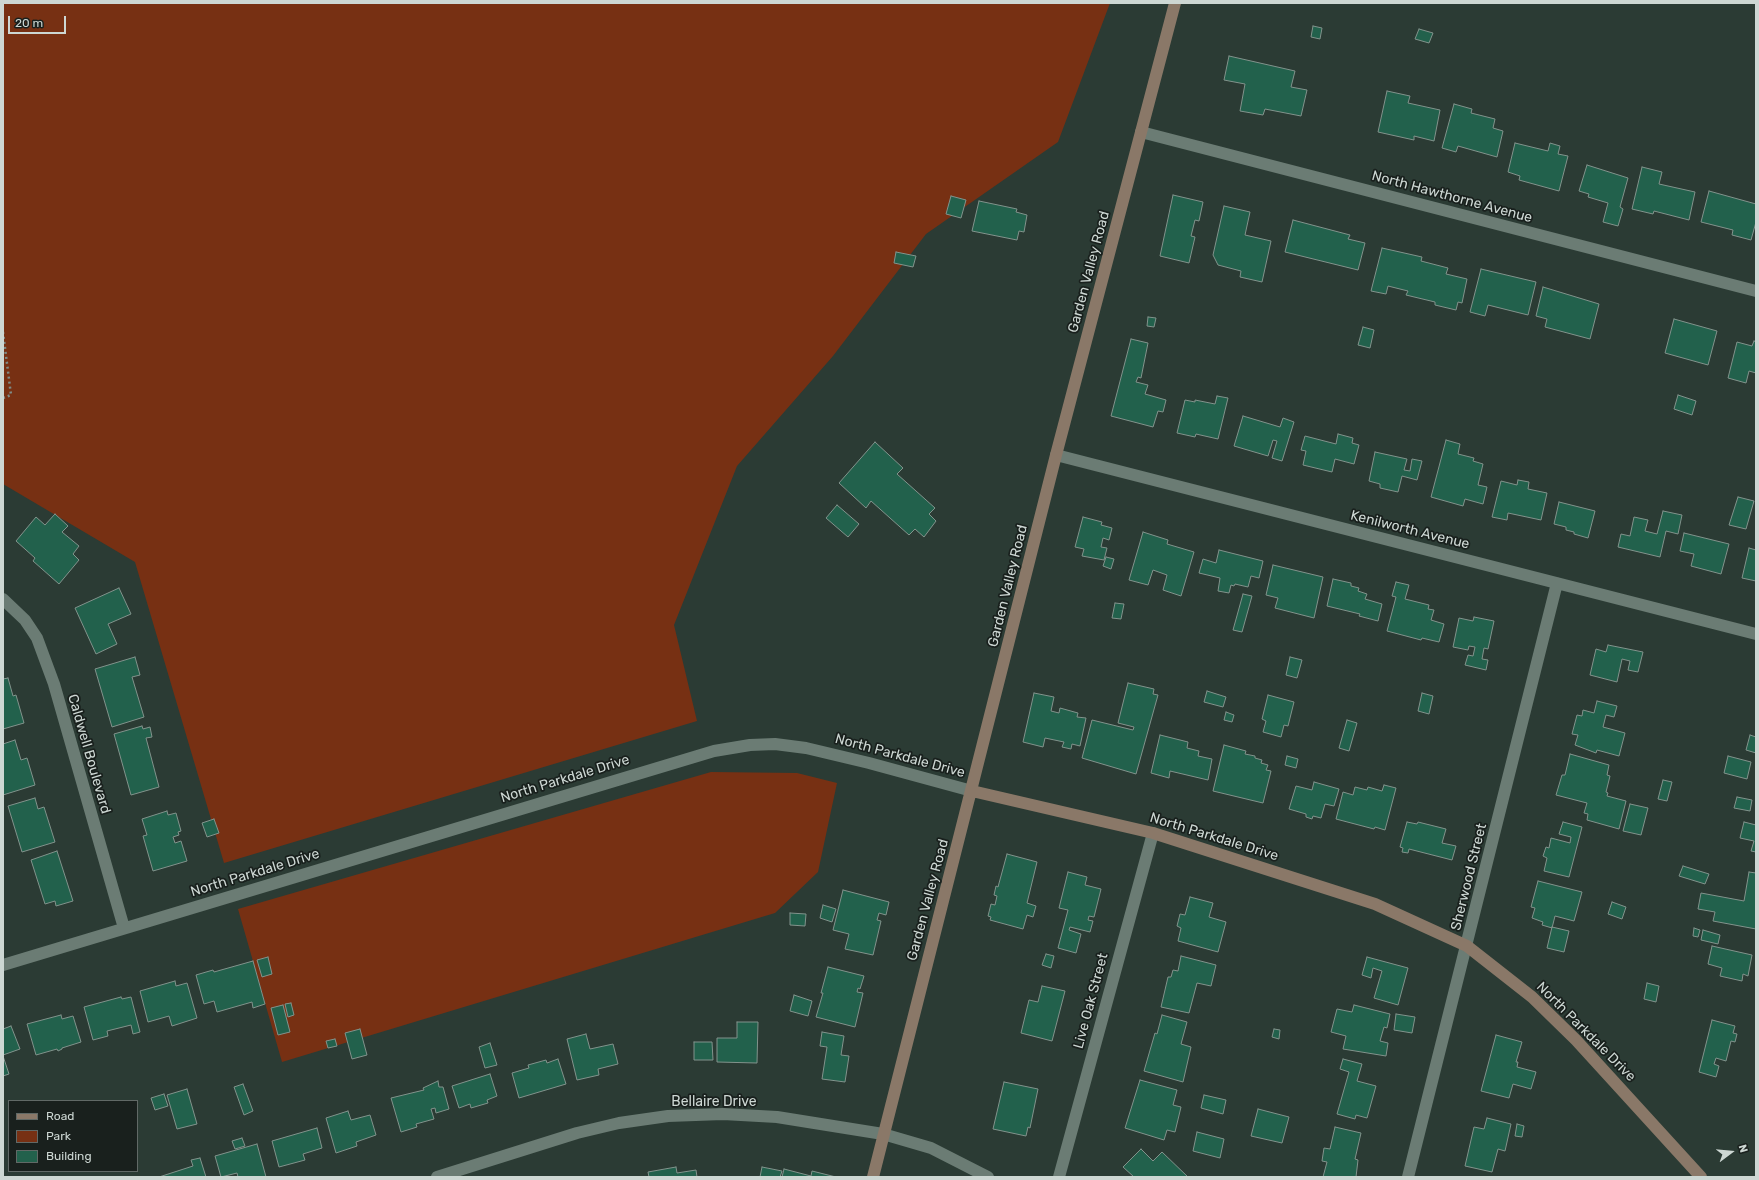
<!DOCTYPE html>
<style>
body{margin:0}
#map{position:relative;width:1759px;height:1180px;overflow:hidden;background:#2b3b34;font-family:Rubik,sans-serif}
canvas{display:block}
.frame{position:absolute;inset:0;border:4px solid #cdd7d3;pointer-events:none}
.legend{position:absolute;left:8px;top:1100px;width:130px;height:72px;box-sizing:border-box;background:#19201d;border:1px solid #616966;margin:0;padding:5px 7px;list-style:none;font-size:12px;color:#cdd7d3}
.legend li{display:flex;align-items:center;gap:8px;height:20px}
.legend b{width:20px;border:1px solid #616966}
.north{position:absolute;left:1711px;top:1132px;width:40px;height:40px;-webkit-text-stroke:3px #19201d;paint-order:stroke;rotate:74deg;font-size:11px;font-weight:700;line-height:16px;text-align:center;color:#cdd7d3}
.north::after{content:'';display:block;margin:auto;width:14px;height:18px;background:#cdd7d3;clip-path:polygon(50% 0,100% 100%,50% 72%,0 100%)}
.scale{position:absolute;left:8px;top:16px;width:58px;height:18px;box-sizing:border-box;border:2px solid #cdd7d3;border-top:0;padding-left:5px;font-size:12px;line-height:14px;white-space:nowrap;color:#cdd7d3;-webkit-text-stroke:3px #19201d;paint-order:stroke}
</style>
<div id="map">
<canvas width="1759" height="1180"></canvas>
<div class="frame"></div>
<ul class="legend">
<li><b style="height:5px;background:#8a7868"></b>Road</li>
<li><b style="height:11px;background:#773013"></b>Park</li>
<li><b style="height:11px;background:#22614c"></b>Building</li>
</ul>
<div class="north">N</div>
<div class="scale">20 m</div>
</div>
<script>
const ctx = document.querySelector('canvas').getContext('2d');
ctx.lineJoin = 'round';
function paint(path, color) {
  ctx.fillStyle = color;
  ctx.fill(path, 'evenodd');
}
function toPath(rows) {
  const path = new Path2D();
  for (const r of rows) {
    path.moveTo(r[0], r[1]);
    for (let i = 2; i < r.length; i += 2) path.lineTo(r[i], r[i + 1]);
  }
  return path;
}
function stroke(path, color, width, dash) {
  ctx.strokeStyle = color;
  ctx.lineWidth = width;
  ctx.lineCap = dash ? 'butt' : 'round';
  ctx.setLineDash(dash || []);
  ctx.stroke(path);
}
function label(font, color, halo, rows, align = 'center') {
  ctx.font = font + ' Rubik,sans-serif';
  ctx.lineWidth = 3.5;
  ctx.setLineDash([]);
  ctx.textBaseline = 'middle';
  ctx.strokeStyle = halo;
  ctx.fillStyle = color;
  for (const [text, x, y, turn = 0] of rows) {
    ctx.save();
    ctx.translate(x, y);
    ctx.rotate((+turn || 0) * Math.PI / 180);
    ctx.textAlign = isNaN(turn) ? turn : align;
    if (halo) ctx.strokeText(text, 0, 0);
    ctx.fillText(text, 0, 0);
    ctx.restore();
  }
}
const green = toPath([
 [3,3,1110,3,1058,142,926,234,833,356,737,466,674,625,697,721,224,863,135,562,3,484],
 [711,772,797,773,837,783,818,872,775,913,282,1062,238,909]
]);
const building = toPath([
 [1313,26,1322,28,1320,39,1311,37,1313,26],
 [1419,29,1433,33,1429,43,1415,39,1419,29],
 [1229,56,1295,71,1291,87,1307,90,1301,116,1265,109,1263,115,1240,111,1245,84,1224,80,1229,56],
 [1387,91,1410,96,1408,103,1440,110,1434,141,1414,136,1414,140,1378,132,1387,91],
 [1454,104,1472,109,1471,113,1495,119,1493,128,1503,131,1497,157,1458,146,1456,152,1442,148,1454,104],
 [1515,143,1548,151,1550,143,1560,146,1558,154,1568,156,1559,191,1519,180,1520,176,1508,172,1515,143],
 [1587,165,1628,178,1620,207,1623,209,1618,226,1603,222,1608,203,1588,197,1589,194,1579,191,1587,165],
 [1642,167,1662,172,1659,184,1695,192,1689,220,1654,211,1653,214,1632,209,1642,167],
 [1709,191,1756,204,1756,222,1751,240,1732,235,1733,230,1701,222,1709,191],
 [1173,195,1203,202,1199,221,1195,220,1191,236,1195,237,1189,263,1160,256,1173,195],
 [951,196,966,200,961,218,946,214,951,196],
 [979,201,1017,209,1016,212,1027,215,1024,232,1019,231,1017,240,972,231,979,201],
 [1224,206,1250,212,1245,235,1271,241,1262,282,1240,277,1241,271,1218,265,1213,255,1224,206],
 [1293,220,1350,235,1348,239,1365,243,1358,270,1285,252,1293,220],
 [1382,248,1422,257,1421,261,1448,268,1446,274,1467,279,1462,303,1458,302,1456,310,1435,305,1435,302,1406,295,1408,291,1388,286,1386,294,1371,291,1382,248],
 [896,252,916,256,913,267,894,263,896,252],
 [1481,269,1536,282,1528,315,1488,305,1485,316,1470,312,1481,269],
 [1543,287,1599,304,1590,339,1545,327,1547,319,1536,316,1543,287],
 [1148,317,1156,318,1154,327,1147,326,1148,317],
 [1674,319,1717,331,1708,365,1665,353,1674,319],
 [1363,327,1374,330,1370,348,1358,345,1363,327],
 [1131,339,1148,343,1141,378,1138,377,1136,382,1148,385,1145,394,1166,400,1163,412,1158,411,1153,427,1111,416,1131,339],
 [1754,341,1756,342,1756,373,1749,371,1746,383,1728,378,1737,342,1752,346,1754,341],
 [1678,395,1696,401,1692,415,1674,409,1678,395],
 [1217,396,1228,398,1218,439,1196,434,1195,437,1177,433,1185,400,1195,402,1195,400,1215,404,1217,396],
 [1243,416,1280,427,1283,418,1294,422,1282,461,1272,458,1277,441,1273,440,1268,456,1234,446,1243,416],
 [1338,434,1353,438,1352,443,1359,445,1354,464,1335,459,1332,472,1303,465,1306,451,1301,450,1305,436,1336,444,1338,434],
 [1446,440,1460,444,1458,454,1474,458,1473,461,1483,464,1478,485,1487,487,1483,504,1465,499,1463,506,1431,497,1446,440],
 [875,442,903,468,897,474,935,508,929,514,936,521,924,537,915,529,909,535,871,501,866,508,839,483,875,442],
 [1375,452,1407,459,1404,470,1410,471,1412,459,1422,461,1417,480,1402,476,1398,492,1380,488,1380,484,1369,481,1375,452],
 [1518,480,1529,482,1528,489,1547,493,1541,520,1508,513,1507,520,1492,517,1501,481,1517,485,1518,480],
 [1738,497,1754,501,1746,529,1729,525,1738,497],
 [1559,502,1595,511,1588,538,1574,534,1574,532,1566,530,1566,527,1554,524,1559,502],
 [837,505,859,524,848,537,826,518,837,505],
 [1663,511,1682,515,1678,534,1666,531,1660,557,1618,547,1621,534,1630,536,1634,517,1648,520,1645,531,1657,534,1663,511],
 [55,514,68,526,62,532,79,546,73,554,79,560,59,584,33,561,35,558,16,541,36,517,45,525,55,514],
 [1083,517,1102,522,1101,525,1112,528,1109,540,1103,538,1101,547,1107,548,1104,560,1082,556,1084,549,1075,547,1083,517],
 [1143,532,1168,540,1167,544,1194,552,1181,596,1163,590,1167,575,1153,570,1148,585,1129,580,1143,532],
 [1684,533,1729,544,1721,574,1691,566,1694,554,1680,551,1684,533],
 [1749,548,1756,550,1756,581,1742,578,1749,548],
 [1219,550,1263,561,1259,578,1251,576,1248,587,1235,584,1234,586,1231,585,1229,593,1218,591,1220,578,1199,573,1203,559,1216,563,1219,550],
 [1106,557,1114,559,1111,569,1103,566,1106,557],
 [1273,565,1323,577,1314,618,1275,608,1278,598,1266,595,1273,565],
 [1333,579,1351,583,1351,586,1359,588,1358,591,1367,594,1365,599,1382,604,1378,621,1359,616,1360,614,1327,606,1333,579],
 [1396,582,1409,585,1405,599,1429,605,1428,609,1434,610,1431,620,1444,624,1439,642,1422,638,1421,640,1387,631,1396,597,1392,596,1396,582],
 [119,588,131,614,108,624,117,644,96,654,75,608,119,588],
 [1243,594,1252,596,1242,632,1233,630,1243,594],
 [1115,603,1124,604,1121,619,1112,618,1115,603],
 [1474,617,1494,621,1488,649,1484,648,1482,659,1488,660,1486,670,1465,665,1468,655,1473,656,1475,647,1469,646,1468,650,1453,647,1459,618,1473,621,1474,617],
 [1608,645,1643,652,1638,672,1628,670,1630,661,1622,659,1617,682,1590,675,1596,649,1606,652,1608,645],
 [135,657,140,675,132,677,144,717,112,727,95,669,135,657],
 [1290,657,1302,660,1297,678,1286,675,1290,657],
 [8,678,13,696,16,695,24,723,3,729,3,679,8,678],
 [1128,683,1154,689,1153,694,1158,695,1136,774,1082,758,1092,720,1133,730,1134,727,1118,723,1128,683],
 [1207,691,1226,697,1223,707,1204,702,1207,691],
 [1034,693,1054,697,1051,711,1059,713,1060,708,1078,713,1077,717,1086,718,1080,746,1072,744,1071,749,1062,747,1064,742,1045,738,1043,747,1023,742,1034,693],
 [1422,693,1433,696,1429,714,1418,711,1422,693],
 [1268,695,1294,702,1288,726,1284,725,1281,737,1263,732,1266,721,1262,719,1268,695],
 [1597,701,1617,706,1614,717,1606,715,1603,727,1625,733,1619,756,1597,750,1596,753,1575,745,1578,735,1572,734,1577,715,1582,716,1583,710,1594,713,1597,701],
 [1226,712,1234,715,1232,722,1224,720,1226,712],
 [1347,720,1357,723,1349,751,1339,748,1347,720],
 [142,726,143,729,150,727,152,737,146,738,159,787,131,795,114,734,142,726],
 [1160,735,1188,742,1187,748,1199,751,1198,756,1212,759,1208,780,1170,771,1169,778,1151,773,1160,735],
 [1750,735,1756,737,1756,753,1746,750,1750,735],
 [15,740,21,760,27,758,35,785,3,795,3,744,15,740],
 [1224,745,1246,751,1245,754,1255,756,1255,758,1262,760,1261,763,1268,765,1266,770,1271,771,1263,803,1213,791,1224,745],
 [1570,754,1609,765,1607,775,1610,776,1606,792,1608,793,1607,796,1626,801,1619,829,1587,820,1588,814,1584,813,1587,803,1556,795,1562,775,1565,775,1570,754],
 [1287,756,1298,759,1296,768,1285,765,1287,756],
 [1728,756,1751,762,1747,779,1724,773,1728,756],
 [1663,780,1672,782,1667,801,1658,799,1663,780],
 [1314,782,1339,789,1334,806,1325,804,1321,818,1313,816,1312,819,1306,817,1306,814,1289,809,1296,786,1312,790,1314,782],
 [1384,785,1396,788,1385,830,1375,827,1374,829,1336,819,1343,792,1353,795,1355,787,1367,790,1368,787,1382,791,1384,785],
 [1737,797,1752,800,1750,811,1734,808,1737,797],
 [35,798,38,809,44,807,55,842,22,852,8,806,35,798],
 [1630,804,1648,808,1641,835,1623,831,1630,804],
 [167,811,168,815,176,813,181,831,178,832,179,835,173,837,175,843,181,841,187,861,153,871,143,836,147,835,142,819,167,811],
 [214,819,219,833,207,837,202,823,214,819],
 [1407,822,1417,824,1418,822,1446,829,1442,843,1456,846,1452,860,1409,849,1408,853,1402,852,1403,848,1400,847,1407,822],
 [1563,822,1582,827,1569,877,1544,871,1547,858,1543,856,1546,847,1549,848,1551,838,1570,843,1571,837,1559,834,1563,822],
 [1744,822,1756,825,1756,852,1751,851,1754,841,1740,838,1744,822],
 [57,851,73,901,56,906,55,901,45,904,31,860,57,851],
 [1007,854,1037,862,1027,903,1036,906,1033,917,1027,915,1023,929,990,920,991,917,988,916,991,904,995,905,997,896,994,895,996,886,998,887,1007,854],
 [1683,866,1709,874,1705,884,1679,876,1683,866],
 [1068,872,1087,877,1085,885,1101,889,1094,917,1089,916,1088,920,1093,921,1090,932,1070,927,1069,930,1081,934,1076,953,1058,948,1068,910,1059,908,1068,872],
 [1749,872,1756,873,1756,929,1713,921,1715,912,1698,909,1701,893,1744,901,1749,872],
 [1538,881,1582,892,1574,921,1555,916,1552,928,1542,925,1543,922,1532,918,1535,908,1531,907,1538,881],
 [843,890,889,902,886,915,879,913,877,920,881,921,873,955,845,949,849,934,833,930,843,890],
 [1190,897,1213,903,1209,917,1226,922,1218,952,1178,941,1181,928,1177,926,1180,914,1185,915,1190,897],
 [1612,902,1626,907,1622,919,1608,914,1612,902],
 [823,905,836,909,832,922,820,918,823,905],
 [790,913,806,914,805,926,790,925,790,913],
 [1552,927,1569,931,1564,952,1547,948,1552,927],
 [1694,928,1700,930,1698,937,1693,936,1694,928],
 [1703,930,1720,935,1718,944,1701,940,1703,930],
 [1712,946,1752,955,1748,976,1743,974,1742,981,1720,976,1722,968,1708,964,1712,946],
 [1046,954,1054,956,1051,968,1042,965,1046,954],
 [1181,956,1216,965,1211,986,1197,983,1189,1013,1161,1007,1168,977,1171,977,1173,970,1178,971,1181,956],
 [268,957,272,974,262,977,257,960,268,957],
 [1367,957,1408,968,1398,1005,1374,998,1382,971,1373,968,1371,978,1362,975,1367,957],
 [253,961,265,1004,253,1008,252,1002,217,1012,214,1001,204,1004,196,975,213,970,214,972,253,961],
 [828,967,864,976,860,989,858,988,857,992,863,993,855,1027,816,1017,823,993,821,993,828,967],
 [175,981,176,986,187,983,197,1018,172,1026,169,1016,148,1022,140,991,175,981],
 [1647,983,1659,986,1656,1002,1644,999,1647,983],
 [1042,986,1065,991,1052,1041,1021,1033,1029,1000,1038,1002,1042,986],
 [794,995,812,1001,808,1016,790,1011,794,995],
 [121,997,122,999,131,997,140,1032,133,1034,131,1025,107,1031,108,1036,93,1040,84,1007,121,997],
 [291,1003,294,1015,288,1017,285,1004,291,1003],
 [283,1005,290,1032,278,1035,271,1008,283,1005],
 [1354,1005,1390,1014,1387,1028,1384,1027,1380,1041,1388,1043,1386,1056,1343,1049,1346,1036,1331,1032,1337,1009,1352,1012,1354,1005],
 [1396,1014,1415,1017,1412,1033,1394,1030,1396,1014],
 [61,1015,62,1019,73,1016,81,1042,62,1048,62,1049,58,1051,57,1049,36,1055,27,1024,61,1015],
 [1162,1015,1187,1022,1181,1044,1191,1047,1183,1082,1144,1071,1155,1033,1157,1034,1162,1015],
 [1712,1020,1735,1026,1733,1033,1737,1034,1735,1042,1731,1041,1726,1061,1716,1058,1714,1064,1719,1066,1716,1077,1699,1072,1712,1020],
 [737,1022,758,1022,757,1063,717,1062,717,1038,737,1038,737,1022],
 [11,1026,20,1049,3,1055,3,1029,11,1026],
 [360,1029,367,1055,352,1059,345,1033,360,1029],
 [1274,1029,1280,1030,1279,1039,1272,1037,1274,1029],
 [822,1032,844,1036,841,1055,849,1056,845,1082,822,1079,827,1047,820,1046,822,1032],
 [586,1034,590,1049,613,1044,618,1064,598,1069,599,1075,577,1080,567,1039,586,1034],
 [1496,1035,1522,1042,1516,1062,1518,1062,1517,1067,1536,1072,1531,1089,1513,1084,1509,1098,1481,1091,1496,1035],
 [335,1039,337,1046,328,1048,326,1041,335,1039],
 [694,1042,712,1042,713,1060,694,1060,694,1042],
 [490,1043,497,1065,485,1068,479,1047,490,1043],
 [3,1056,9,1074,3,1076,3,1056],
 [558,1059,566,1084,519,1098,512,1073,529,1068,528,1065,546,1060,547,1063,558,1059],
 [1343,1059,1362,1064,1357,1081,1376,1086,1367,1118,1356,1115,1355,1119,1337,1114,1349,1072,1340,1069,1343,1059],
 [490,1074,497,1096,487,1100,488,1103,471,1108,470,1104,459,1108,452,1086,490,1074],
 [1140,1080,1177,1090,1173,1105,1181,1107,1175,1132,1167,1130,1164,1140,1125,1128,1140,1080],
 [438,1081,439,1087,443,1087,449,1109,436,1113,435,1108,431,1109,434,1119,416,1124,417,1127,401,1132,391,1098,424,1090,423,1088,438,1081],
 [1004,1082,1038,1089,1030,1128,1028,1127,1026,1136,993,1129,1004,1082],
 [243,1084,253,1111,244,1115,234,1087,243,1084],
 [187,1089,197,1124,177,1129,167,1095,187,1089],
 [164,1094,168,1106,155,1110,151,1098,164,1094],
 [1204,1095,1226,1100,1223,1114,1201,1108,1204,1095],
 [1258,1109,1289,1117,1282,1143,1251,1136,1258,1109],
 [348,1111,351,1120,370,1115,376,1135,356,1142,357,1146,336,1153,326,1118,348,1111],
 [1487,1118,1511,1124,1505,1151,1498,1149,1492,1172,1465,1166,1474,1127,1484,1129,1487,1118],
 [1517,1124,1524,1126,1522,1137,1515,1136,1517,1124],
 [1335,1127,1361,1133,1355,1159,1358,1160,1356,1177,1323,1177,1327,1162,1322,1161,1324,1148,1330,1149,1335,1127],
 [317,1128,322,1148,303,1154,305,1160,279,1167,272,1141,317,1128],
 [1197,1132,1224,1139,1220,1158,1193,1151,1197,1132],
 [242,1138,245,1146,235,1149,232,1141,242,1138],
 [257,1144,266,1177,238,1177,237,1173,221,1177,215,1156,257,1144],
 [1141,1149,1153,1161,1162,1152,1188,1177,1134,1177,1123,1167,1141,1149],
 [200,1158,206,1177,159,1177,193,1166,191,1160,200,1158],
 [676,1167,677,1173,696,1170,697,1177,649,1177,648,1172,676,1167],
 [762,1167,782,1171,780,1177,760,1177,762,1167],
 [784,1169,811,1176,812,1171,836,1177,782,1177,784,1169]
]);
const path = toPath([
 [3,332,11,395,3,398]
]);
const street = toPath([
 [1141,132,1756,291],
 [1056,455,1756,634],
 [3,599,25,620,37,638,54,684,124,928],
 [3,965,714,751,750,745,775,744,806,748,869,763,972,791],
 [437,1177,577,1133,619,1123,668,1116,723,1114,777,1117,883,1134,931,1148,988,1177],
 [1059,1177,1153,833],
 [1408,1177,1557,583]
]);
const secondary = toPath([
 [972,791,1153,833,1375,904,1467,946,1532,997,1576,1040,1701,1177],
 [873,1177,1056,455,1175,3]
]);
const streetNames = [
 ["North Hawthorne Avenue",1452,197,15],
 ["Garden Valley Road",1089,272,-75],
 ["Kenilworth Avenue",1410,530,14],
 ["Garden Valley Road",1008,586,-76],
 ["Caldwell Boulevard",89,754,74],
 ["North Parkdale Drive",900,756,15],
 ["North Parkdale Drive",565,779,-17],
 ["North Parkdale Drive",1214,837,17],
 ["North Parkdale Drive",255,873,-17],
 ["Sherwood Street",1469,877,-76],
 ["Garden Valley Road",928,900,-75],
 ["Live Oak Street",1091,1001,-75],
 ["North Parkdale Drive",1586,1032,45],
 ["Bellaire Drive",714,1102]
];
paint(green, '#773013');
paint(building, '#22614c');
stroke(building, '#82938c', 1);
stroke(path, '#7f8c87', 2.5, [2, 3]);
stroke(street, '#6b7c74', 12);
stroke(secondary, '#8a7868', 12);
label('14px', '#cdd7d3', '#19201d', streetNames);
</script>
